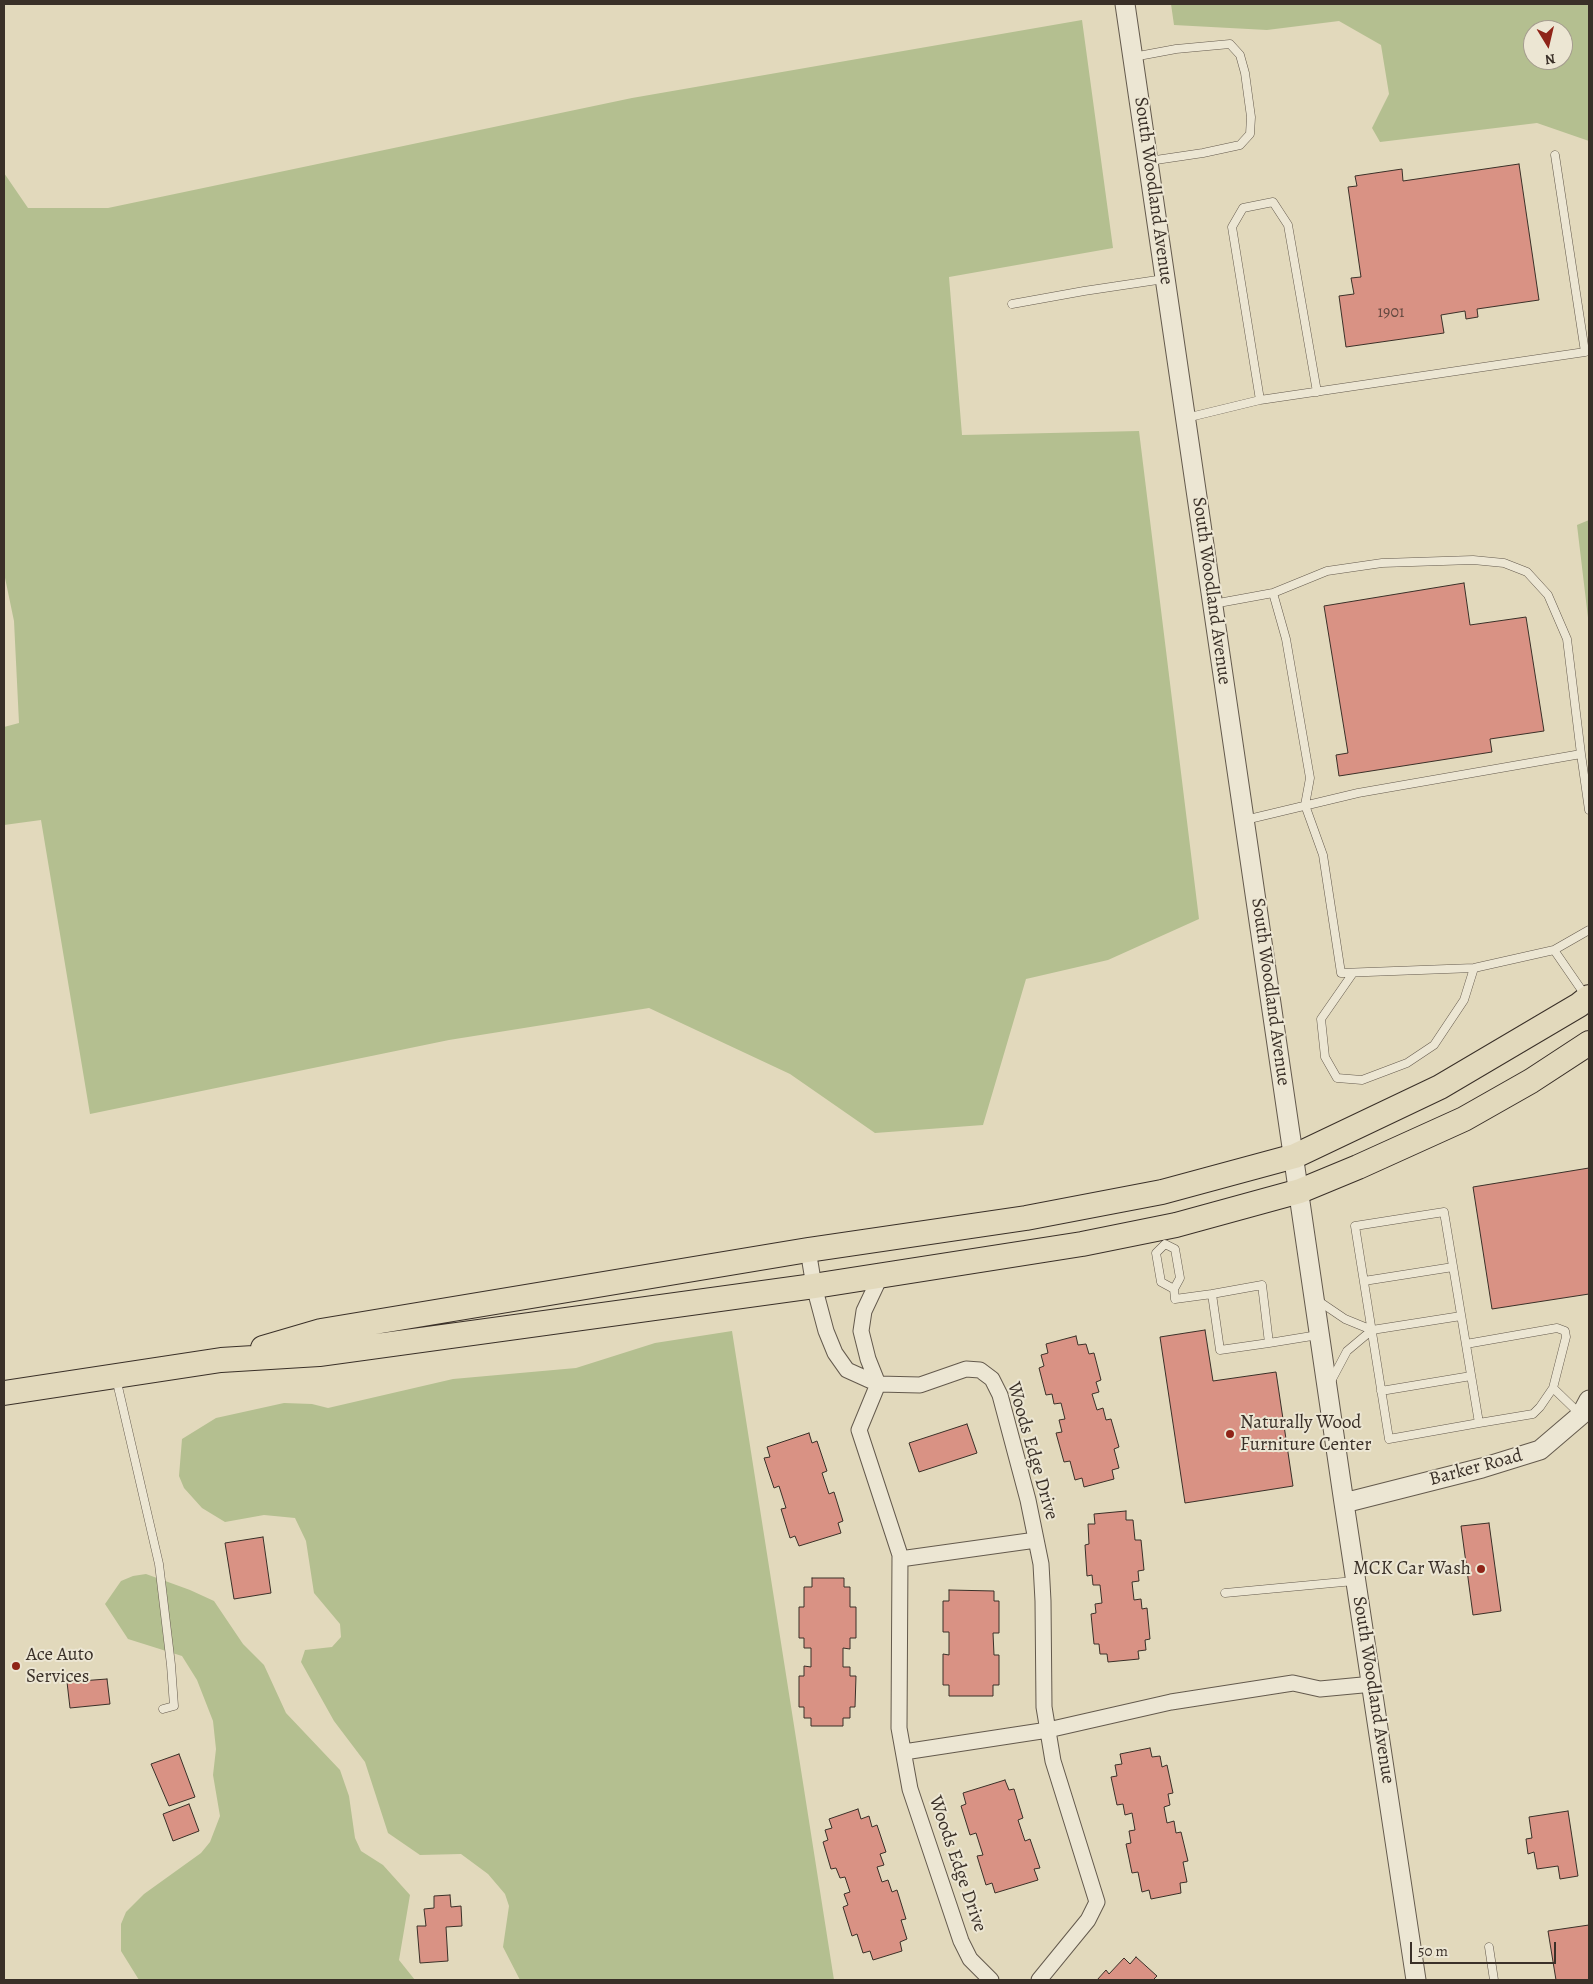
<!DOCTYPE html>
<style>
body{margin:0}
#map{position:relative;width:1593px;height:1984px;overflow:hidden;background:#e2d9bc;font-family:Alegreya,serif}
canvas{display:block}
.frame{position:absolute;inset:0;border:5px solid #3a3028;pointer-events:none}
.north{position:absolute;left:1523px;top:20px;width:50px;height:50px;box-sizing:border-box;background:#ece6d3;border:1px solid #a59d8f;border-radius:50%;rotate:171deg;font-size:14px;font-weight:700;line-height:20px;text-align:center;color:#3a3028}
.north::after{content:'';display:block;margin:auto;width:18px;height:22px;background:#8f2418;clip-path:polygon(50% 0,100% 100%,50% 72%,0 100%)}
.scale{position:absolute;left:1410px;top:1942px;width:146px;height:22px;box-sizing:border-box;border:2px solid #3a3028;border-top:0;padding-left:6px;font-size:15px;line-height:18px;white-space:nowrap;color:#3a3028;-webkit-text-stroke:4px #ece6d3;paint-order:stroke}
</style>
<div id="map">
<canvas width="1593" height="1984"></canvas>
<div class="frame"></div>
<div class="north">N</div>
<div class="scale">50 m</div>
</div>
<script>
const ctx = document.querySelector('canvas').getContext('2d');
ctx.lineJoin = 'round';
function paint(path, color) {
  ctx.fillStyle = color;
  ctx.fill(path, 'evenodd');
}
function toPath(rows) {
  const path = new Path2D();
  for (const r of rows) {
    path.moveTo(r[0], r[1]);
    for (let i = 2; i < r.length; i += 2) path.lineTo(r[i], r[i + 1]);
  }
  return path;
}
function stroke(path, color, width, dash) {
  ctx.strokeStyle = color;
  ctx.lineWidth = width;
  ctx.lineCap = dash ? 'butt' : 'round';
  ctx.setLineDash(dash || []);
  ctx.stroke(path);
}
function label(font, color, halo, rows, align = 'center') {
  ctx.font = font + ' Alegreya,serif';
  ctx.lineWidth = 4;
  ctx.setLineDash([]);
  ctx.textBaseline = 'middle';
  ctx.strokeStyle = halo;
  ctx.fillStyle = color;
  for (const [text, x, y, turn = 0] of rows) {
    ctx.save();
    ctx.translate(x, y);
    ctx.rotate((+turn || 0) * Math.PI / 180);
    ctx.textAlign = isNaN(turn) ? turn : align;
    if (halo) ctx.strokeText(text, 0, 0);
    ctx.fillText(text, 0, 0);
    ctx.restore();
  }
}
const green = toPath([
 [1171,4,1589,4,1589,141,1537,123,1380,142,1372,128,1389,94,1381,45,1339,21,1267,30,1174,25],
 [1533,30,1563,30,1563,60,1533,60],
 [1082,20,1113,248,949,277,962,435,1139,431,1199,919,1108,960,1026,979,983,1125,875,1133,790,1074,649,1008,449,1040,90,1114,41,820,4,825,4,727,19,723,14,621,4,573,4,173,28,208,108,208,632,98],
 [1589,520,1589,626,1577,525],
 [732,1331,834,1980,520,1980,503,1947,509,1906,505,1894,488,1874,461,1854,420,1855,388,1833,365,1762,334,1721,301,1662,305,1650,332,1647,341,1637,340,1624,314,1593,306,1541,295,1518,264,1515,225,1522,202,1508,184,1488,179,1476,182,1439,216,1418,284,1403,312,1404,328,1408,453,1379,576,1368,655,1343],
 [146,1574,190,1590,214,1601,243,1644,264,1665,286,1713,340,1770,349,1796,355,1838,361,1851,383,1865,410,1895,399,1960,415,1980,139,1980,121,1951,121,1924,126,1912,144,1894,201,1853,210,1842,220,1816,213,1775,216,1749,213,1721,197,1680,182,1656,128,1639,105,1604,121,1581,133,1576]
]);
const building = toPath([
 [1519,164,1539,300,1477,309,1478,317,1466,319,1465,311,1441,315,1444,333,1346,347,1339,296,1354,294,1351,278,1361,277,1348,187,1357,186,1355,176,1402,169,1403,181,1519,164],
 [1464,583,1470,625,1526,617,1544,731,1490,739,1492,752,1339,776,1336,755,1348,753,1324,606,1464,583],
 [1589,1168,1589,1294,1492,1309,1473,1187,1589,1168],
 [1205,1330,1213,1381,1276,1372,1293,1486,1185,1503,1160,1337,1205,1330],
 [1076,1336,1078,1345,1086,1344,1089,1354,1094,1353,1101,1380,1096,1382,1099,1392,1092,1394,1097,1410,1103,1408,1106,1420,1111,1419,1119,1447,1114,1449,1119,1468,1112,1470,1114,1479,1084,1487,1082,1478,1075,1480,1070,1461,1064,1462,1056,1433,1062,1432,1059,1420,1065,1419,1061,1403,1054,1404,1052,1394,1046,1395,1039,1368,1044,1366,1041,1355,1048,1353,1046,1344,1076,1336],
 [967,1424,977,1453,919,1472,909,1443,967,1424],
 [809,1433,812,1443,817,1441,827,1471,822,1473,829,1494,834,1492,843,1521,838,1523,841,1533,799,1546,795,1536,790,1538,781,1509,786,1508,779,1486,774,1488,764,1458,770,1457,767,1447,809,1433],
 [1126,1511,1126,1520,1133,1520,1135,1540,1141,1540,1144,1570,1138,1571,1139,1581,1132,1582,1134,1600,1141,1599,1142,1609,1147,1608,1150,1639,1145,1640,1146,1650,1138,1651,1139,1659,1108,1662,1107,1654,1100,1654,1099,1644,1094,1644,1091,1614,1096,1613,1095,1604,1102,1603,1100,1585,1093,1585,1092,1575,1087,1576,1085,1545,1089,1544,1088,1524,1095,1524,1094,1514,1126,1511],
 [1489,1523,1501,1611,1473,1615,1461,1526,1489,1523],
 [263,1537,271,1593,234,1599,225,1543,263,1537],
 [812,1578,844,1578,844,1587,850,1587,850,1607,856,1607,856,1638,850,1638,850,1649,843,1648,843,1667,850,1667,850,1676,856,1676,855,1707,850,1707,850,1718,843,1718,843,1726,811,1726,811,1718,804,1718,804,1707,799,1707,799,1676,804,1676,804,1666,811,1667,811,1648,804,1648,804,1638,799,1638,799,1607,804,1607,804,1587,812,1587,812,1578],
 [949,1590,994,1591,994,1601,999,1601,999,1633,993,1633,994,1655,999,1655,999,1685,993,1685,993,1696,949,1696,949,1685,943,1685,943,1654,949,1655,949,1632,943,1632,943,1601,949,1601,949,1590],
 [107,1679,110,1704,70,1708,67,1682,107,1679],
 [1150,1748,1152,1757,1160,1756,1162,1767,1167,1765,1173,1793,1168,1794,1170,1805,1164,1807,1167,1823,1174,1821,1176,1833,1181,1832,1188,1861,1183,1862,1187,1882,1180,1883,1181,1893,1151,1899,1149,1890,1142,1892,1138,1872,1132,1873,1126,1844,1131,1843,1129,1831,1135,1830,1132,1813,1125,1815,1123,1804,1117,1805,1111,1777,1117,1776,1115,1765,1122,1764,1120,1754,1150,1748],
 [179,1754,195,1797,169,1806,151,1764,179,1754],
 [1005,1780,1009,1790,1014,1789,1023,1818,1018,1820,1025,1841,1030,1839,1040,1868,1034,1869,1038,1880,995,1893,992,1883,986,1885,977,1856,983,1855,976,1833,970,1835,961,1806,966,1804,963,1793,1005,1780],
 [189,1804,199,1831,173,1841,163,1814,189,1804],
 [858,1809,861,1819,869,1816,872,1827,877,1825,886,1852,880,1854,884,1865,877,1867,882,1882,888,1880,892,1892,897,1890,906,1919,901,1920,907,1939,900,1942,902,1951,873,1960,870,1951,863,1953,857,1934,852,1936,843,1907,848,1905,844,1894,850,1892,845,1877,840,1878,836,1868,831,1869,823,1842,828,1840,825,1830,832,1828,829,1819,858,1809],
 [1568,1811,1578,1876,1560,1879,1558,1866,1537,1869,1534,1852,1528,1854,1526,1839,1532,1838,1529,1817,1568,1811],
 [450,1895,451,1907,461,1906,462,1926,446,1927,448,1961,420,1963,417,1926,426,1926,424,1909,434,1908,434,1896,450,1895],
 [1589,1925,1589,1980,1556,1980,1548,1931,1589,1925],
 [1136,1957,1157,1976,1153,1980,1097,1980,1106,1970,1109,1974,1124,1958,1130,1964,1136,1957]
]);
const service = toPath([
 [1133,57,1176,49,1230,44,1240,55,1245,73,1251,117,1250,134,1240,145,1203,153,1149,161],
 [1012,304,1084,291,1164,279],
 [1260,400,1232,227,1243,208,1273,202,1288,225,1317,392],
 [1186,418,1260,400,1585,352,1555,155],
 [1273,593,1286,639,1310,778,1305,805,1323,855,1341,973,1474,968,1554,950],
 [1213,604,1273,593,1327,571,1382,563,1473,560,1504,563,1527,572,1548,595,1567,639,1581,754],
 [1245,820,1358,793,1581,754,1589,810],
 [1353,973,1321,1019,1325,1057,1337,1078,1362,1080,1407,1063,1434,1045,1464,1000,1474,968],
 [1585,995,1554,950,1589,930],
 [1364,1281,1453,1267],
 [1174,1289,1161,1282,1156,1253,1165,1244,1175,1249,1180,1278,1174,1289,1175,1299,1212,1294],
 [1317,1300,1345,1319,1372,1330],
 [1269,1343,1262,1285,1212,1294,1220,1350,1269,1343,1318,1335],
 [1466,1344,1557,1328,1565,1331,1566,1337,1553,1388,1581,1415],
 [116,1378,159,1564,171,1665,174,1706,163,1709],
 [1330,1383,1347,1351,1372,1330,1461,1316],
 [1381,1391,1471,1376],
 [1479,1423,1444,1212,1355,1226,1389,1439,1479,1423,1533,1414,1540,1407,1553,1388],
 [1225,1593,1354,1581],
 [1489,1947,1494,1980]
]);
const minor = toPath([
 [808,1250,814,1286,826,1331,835,1353,847,1370,878,1384],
 [878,1384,868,1359,861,1331,864,1311,881,1275],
 [900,1559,1036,1540],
 [904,1752,1048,1730,1171,1702,1293,1683,1320,1689,1373,1684],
 [991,1980,970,1959,961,1941,910,1789,899,1728,900,1555,859,1430,878,1384,920,1385,966,1369,980,1370,992,1379,1000,1395,1028,1500,1041,1564,1043,1601,1044,1707,1053,1761,1097,1902,1088,1920,1039,1980]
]);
const tertiary = toPath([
 [1125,4,1344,1503,1416,1980],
 [1344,1503,1482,1468,1540,1450,1581,1415,1589,1400]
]);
const primary = toPath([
 [263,1348,321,1331,808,1250,1026,1218,1162,1192,1295,1156,1440,1087,1579,1005,1589,997],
 [4,1393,221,1360,319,1354,814,1286,1082,1244,1176,1225,1300,1191,1358,1167,1464,1119,1531,1081,1589,1043]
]);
const markers = [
 [1230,1434,5,"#8f2418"],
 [1481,1569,5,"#8f2418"],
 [16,1666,5,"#8f2418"]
];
const numberNames = [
 ["1901",1391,313]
];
const streetNames = [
 ["South Woodland Avenue",1153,191,82],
 ["South Woodland Avenue",1211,591,82],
 ["South Woodland Avenue",1270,992,82],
 ["Woods Edge Drive",1032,1451,74],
 ["Barker Road",1476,1468,-15],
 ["South Woodland Avenue",1373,1690,81],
 ["Woods Edge Drive",957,1864,71]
];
const poiNames = [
 ["Naturally Wood",1240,1423],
 ["Furniture Center",1240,1445],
 ["MCK Car Wash",1471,1569,"right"],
 ["Ace Auto",26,1655],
 ["Services",26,1677]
];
paint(green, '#b4bf90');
paint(building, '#d99284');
stroke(building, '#3a3028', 1);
stroke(service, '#645a4d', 9);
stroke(minor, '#645a4d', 17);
stroke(tertiary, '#645a4d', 21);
stroke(primary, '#3a3028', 26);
stroke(service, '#ece6d3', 8);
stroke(minor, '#ece6d3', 15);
stroke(tertiary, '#ece6d3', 19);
stroke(primary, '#e2d9bc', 24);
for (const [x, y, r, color] of markers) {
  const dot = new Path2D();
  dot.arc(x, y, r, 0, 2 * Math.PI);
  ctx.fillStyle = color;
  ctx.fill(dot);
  stroke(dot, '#ece6d3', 2);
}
label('16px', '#62483f', null, numberNames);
label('19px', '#3a3028', '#ece6d3', streetNames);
label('19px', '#3a3028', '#ece6d3', poiNames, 'left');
</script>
